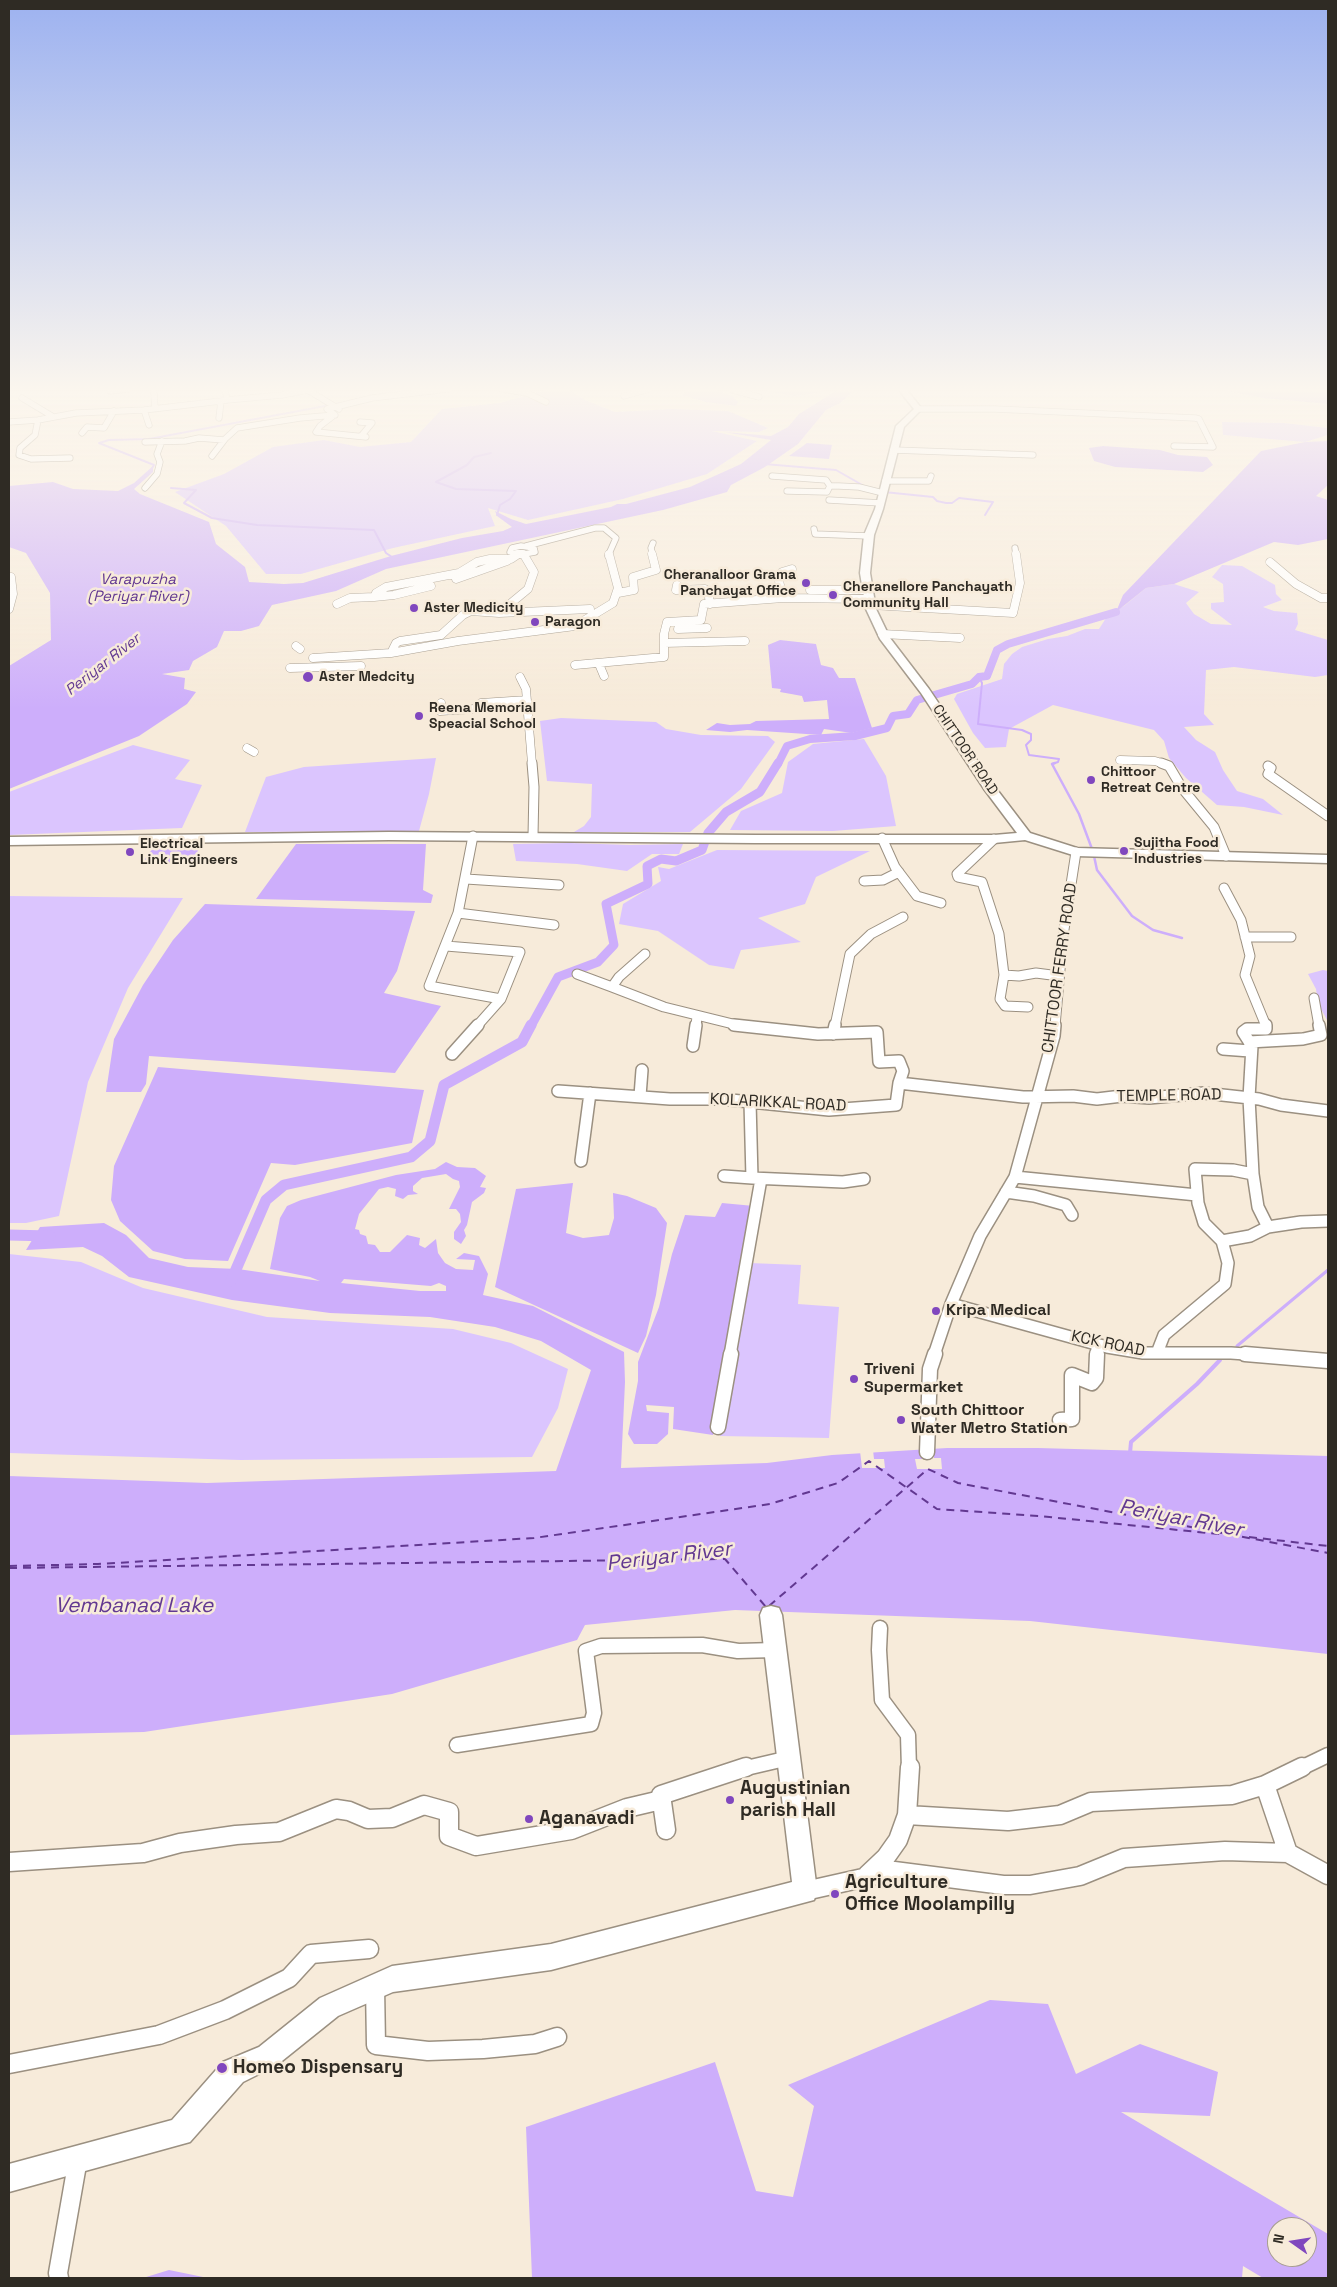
<!DOCTYPE html>
<style>
body{margin:0}
#map{position:relative;width:1337px;height:2287px;overflow:hidden;background:#f7ebda;font-family:"Space Grotesk",sans-serif}
canvas{display:block}
.frame{position:absolute;inset:0;border:10px solid #2f2b24;pointer-events:none}
.north{position:absolute;left:1267px;top:2217px;width:50px;height:50px;box-sizing:border-box;background:#f7ebda;border:1px solid #a79e91;border-radius:50%;rotate:283deg;font-size:14px;font-weight:700;line-height:20px;text-align:center;color:#2f2b24}
.north::after{content:'';display:block;margin:auto;width:18px;height:22px;background:#8047be;clip-path:polygon(50% 0,100% 100%,50% 72%,0 100%)}
</style>
<div id="map">
<canvas width="1337" height="2287"></canvas>
<div class="frame"></div>
<div class="north">N</div>
</div>
<script>
const ctx = document.querySelector('canvas').getContext('2d');
ctx.lineJoin = 'round';
function paint(path, color) {
  ctx.fillStyle = color;
  ctx.fill(path, 'evenodd');
}
function toPath(rows) {
  const path = new Path2D();
  for (const r of rows) {
    path.moveTo(r[0], r[1]);
    for (let i = 2; i < r.length; i += 2) path.lineTo(r[i], r[i + 1]);
  }
  return path;
}
function stroke(path, color, width, dash) {
  ctx.strokeStyle = color;
  ctx.lineWidth = width;
  ctx.lineCap = dash ? 'butt' : 'round';
  ctx.setLineDash(dash || []);
  ctx.stroke(path);
}
function label(font, color, halo, rows, align = 'center') {
  ctx.font = font + ' "Space Grotesk",sans-serif';
  ctx.lineWidth = 5;
  ctx.setLineDash([]);
  ctx.textBaseline = 'middle';
  ctx.strokeStyle = halo;
  ctx.fillStyle = color;
  for (const [text, x, y, turn = 0] of rows) {
    ctx.save();
    ctx.translate(x, y);
    ctx.rotate((+turn || 0) * Math.PI / 180);
    ctx.textAlign = isNaN(turn) ? turn : align;
    if (halo) ctx.strokeText(text, 0, 0);
    ctx.fillText(text, 0, 0);
    ctx.restore();
  }
}
const green = toPath([
 [549,389,568,389,585,400,615,412,673,409,728,411,768,428,759,432,712,431,757,441,707,474,623,499,528,520,488,508,495,526,393,548,301,574,266,574,226,526,175,492,224,474,273,447,324,440,360,447,411,442,442,409,500,403],
 [687,389,711,389,721,391,733,397,738,402,736,406,706,402,682,395],
 [758,389,824,389,822,392,795,396],
 [1222,422,1284,423,1328,428,1328,435,1305,442,1223,435],
 [1222,565,1242,566,1275,585,1276,594,1282,600,1263,607,1274,611,1297,613,1298,624,1295,630,1328,640,1328,675,1315,677,1234,667,1206,670,1204,714,1214,725,1184,727,1196,740,1215,752,1223,770,1237,791,1263,799,1283,815,1244,807,1217,805,1186,778,1169,758,1164,741,1154,730,1053,705,1009,729,1006,747,985,748,973,733,954,699,957,694,1002,679,1004,664,1012,654,1022,647,1048,639,1067,636,1085,629,1099,629,1108,615,1124,606,1146,588,1174,584,1199,592,1186,603,1194,614,1211,624,1232,625,1211,609,1211,603,1224,602,1223,584,1212,577],
 [561,718,656,722,666,729,701,735,768,736,775,742,741,789,690,832,574,832,584,826,591,817,592,784,547,781,540,721],
 [864,739,886,776,896,826,833,831,730,830,741,811,782,793,788,762,813,744],
 [133,745,190,760,175,779,202,785,182,828,9,835,9,792],
 [436,758,429,794,419,831,245,832,266,777,304,767],
 [569,843,630,845,683,844,679,854,652,854,627,871,577,864,516,861,513,844],
 [717,850,870,851,816,877,805,904,758,918,801,942,741,950,734,969,709,965,658,931,619,924,623,904,661,881,658,867,669,869],
 [9,896,183,898,128,988,88,1082,59,1216,26,1223,9,1223],
 [1323,970,1328,971,1328,1022,1318,1003,1316,989,1308,974],
 [9,1254,81,1262,143,1288,267,1317,453,1329,511,1343,568,1369,558,1408,532,1457,241,1460,9,1453],
 [749,1263,801,1265,798,1304,839,1307,829,1438,720,1436]
]);
const forest = toPath([
 [1103,446,1160,450,1178,455,1207,457,1213,465,1203,472,1115,467,1094,461,1089,448]
]);
const water = toPath([
 [839,389,856,389,840,403,826,410,798,444,765,467,731,485,727,492,663,510,386,569,336,591,272,605,259,626,241,631,224,631,217,647,193,661,189,670,162,674,185,678,184,689,196,692,187,704,139,736,9,789,9,666,51,640,50,593,26,553,9,547,9,486,53,482,73,489,118,491,134,483,153,466,153,472,134,489,140,494,209,522,216,544,245,567,249,582,284,584,303,583,391,556,462,538,503,531,512,527,497,516,495,511,511,519,526,524,611,507,617,504,626,504,690,487,741,464,771,440,724,432,771,436,788,427,799,414],
 [1217,389,1328,389,1328,404,1264,398],
 [1328,441,1328,485,1316,496,1328,500,1328,539,1298,545,1274,542,1174,584,1146,588,1116,612,1123,595,1261,451,1305,442],
 [807,443,832,445,829,459,789,456],
 [780,640,816,644,821,665,833,668,839,678,855,678,872,728,852,733,824,729,821,735,747,730,730,732,706,730,717,723,730,725,750,724,756,721,829,719,827,700,804,702,802,696,780,692,781,689,772,688,768,645],
 [203,842,190,865,143,862,156,843],
 [296,844,426,844,423,890,433,895,431,903,256,899],
 [205,904,415,911,397,971,384,993,441,1006,395,1073,149,1056,146,1084,141,1092,106,1092,114,1039,143,985,173,940],
 [158,1067,424,1090,412,1143,295,1165,271,1163,228,1261,185,1259,153,1251,120,1221,111,1200,114,1166],
 [446,1162,457,1167,475,1168,486,1176,480,1187,486,1188,484,1193,472,1202,467,1225,464,1230,466,1236,461,1244,454,1239,454,1232,461,1222,460,1214,456,1209,449,1209,460,1187,459,1181,453,1179,446,1174,422,1178,413,1186,413,1191,418,1194,408,1195,403,1199,395,1196,396,1189,388,1187,379,1189,359,1214,355,1229,359,1230,360,1234,366,1236,368,1244,375,1245,380,1252,390,1252,407,1235,420,1238,419,1245,425,1248,436,1239,438,1253,445,1263,456,1269,473,1270,475,1260,456,1259,464,1253,479,1256,488,1274,483,1295,533,1306,624,1352,625,1382,621,1468,767,1463,832,1455,947,1448,1038,1448,1328,1456,1328,1654,1030,1621,735,1610,585,1625,577,1640,392,1694,144,1732,9,1735,9,1476,207,1483,556,1471,591,1370,541,1341,495,1327,430,1317,330,1313,232,1300,129,1277,102,1256,83,1247,26,1250,40,1227,104,1223,126,1235,149,1258,188,1267,238,1269,320,1281,310,1277,270,1269,280,1218,287,1206,301,1200,396,1175,435,1169],
 [344,1279,431,1286,439,1283,446,1286,446,1291,420,1291,341,1283],
 [573,1183,566,1233,583,1238,609,1235,614,1218,613,1193,627,1196,656,1208,667,1223,656,1295,646,1336,638,1353,495,1287,516,1189],
 [722,1203,754,1206,713,1435,673,1429,674,1407,646,1405,647,1411,669,1413,668,1434,657,1444,634,1444,628,1434,638,1381,638,1362,659,1307,672,1254,685,1215,715,1217],
 [990,2000,1048,2004,1076,2074,1140,2044,1218,2072,1210,2116,1121,2112,1328,2234,1328,2278,1263,2278,1243,2266,1242,2278,532,2278,526,2127,715,2062,756,2191,793,2197,814,2106,788,2085],
 [1277,2227,1307,2227,1307,2257,1277,2257],
 [169,2270,208,2278,143,2278]
]);
const pier = toPath([
 [921,1448,932,1448,934,1458,941,1458,942,1469,917,1469,915,1459,923,1459],
 [873,1450,874,1459,884,1459,885,1468,862,1468,860,1451]
]);
const streamFar3 = toPath([
 [376,395,407,389],
 [491,453,474,457,467,465,436,482,456,489,516,491,510,499,500,505,497,515],
 [764,464,836,470,864,486],
 [151,470,154,465,99,443,109,440,149,439,341,403],
 [171,488,196,490,184,503,212,518,257,525,374,530,386,553,392,557],
 [884,492,933,497,937,501,946,503,952,503,959,498,993,502,985,515],
 [979,677,982,683,978,724,1022,730,1031,734,1031,740,1026,745,1029,755,1059,759,1058,762,1052,764]
]);
const streamFar2 = toPath([
 [1055,763,1052,764,1079,814,1092,849],
 [1094,856,1097,870,1132,916,1153,930,1182,938]
]);
const streamFar1 = toPath([
 [1237,1346,1328,1270]
]);
const stream = toPath([
 [1130,1453,1131,1442,1197,1384,1220,1360]
]);
const canalFar2 = toPath([
 [778,764,787,746,810,739,855,736,887,728,893,716,908,714,917,700,972,684,979,677,987,676,997,650,1008,644,1116,612]
]);
const canalFar1 = toPath([
 [531,1026,558,977,598,962,614,945,606,904,648,884,647,866,661,859,676,861,702,850,708,833,726,812,760,792,778,763]
]);
const canal = toPath([
 [9,1235,50,1236],
 [231,1281,266,1200,284,1185,411,1157,430,1141,444,1085,522,1042,531,1025]
]);
const ferry = toPath([
 [1249,1537,1328,1546],
 [9,1566,98,1564,534,1538,770,1504,838,1483,869,1461,937,1509,1039,1516,1228,1535],
 [9,1568,725,1559,766,1607],
 [769,1606,928,1469,958,1483,1328,1553]
]);
const streetFar5 = toPath([
 [306,389,339,409],
 [502,389,527,393,546,402],
 [736,389,733,390,759,397],
 [110,391,128,389],
 [154,393,155,408],
 [624,396,649,389],
 [22,398,52,416],
 [227,400,282,395,308,390],
 [918,409,995,409,1195,418,1199,419,1213,447,1174,446],
 [144,410,149,425],
 [333,416,320,426,316,432,366,437],
 [219,418,221,401],
 [38,420,35,435,20,448,19,455,31,459,70,458],
 [9,422,38,420,76,413,144,410,221,401,227,400,225,389],
 [360,422,372,423,362,435],
 [82,433,87,427,104,428,114,411],
 [145,442,185,441,199,438,224,440],
 [893,450,1033,455],
 [212,456,225,439,237,428,300,418,335,415,327,409,372,398,448,389],
 [772,476,826,480,830,486],
 [885,481,929,481,931,476],
 [145,488,157,474,160,462,157,454,162,441],
 [787,491,827,492,830,486,839,486,859,487,883,493],
 [829,500,881,503],
 [814,529,815,534,869,536],
 [521,546,534,548,535,552,519,555,510,552,512,548,521,546],
 [526,546,595,528,604,528,616,538,608,556],
 [1015,548,1016,556],
 [653,556,651,548,653,543]
]);
const streetFar4 = toPath([
 [517,554,523,554],
 [1270,562,1296,584,1321,598,1328,598],
 [456,579,507,561],
 [677,585,676,590,705,589,708,591,710,604],
 [810,590,868,590],
 [618,593,634,590,633,577,656,570,652,554],
 [374,597,394,595,431,586],
 [783,598,779,581,782,572,792,569],
 [337,604,350,598,374,597,376,593,386,587,459,573,477,562,490,559,511,559,517,555],
 [871,605,1013,613,1020,583,1016,554],
 [9,609,13,594,11,577],
 [499,613,590,609],
 [678,629,707,628],
 [882,634,960,638],
 [664,643,745,641],
 [296,646,300,649],
 [391,653,458,641,575,626,613,603,618,588,609,554],
 [313,658,391,653,396,643,400,641,441,635,463,615,471,611,499,613,528,589,534,572,524,555],
 [599,664,604,676],
 [575,665,664,657,664,634,667,622,701,620,704,604,783,598,869,599],
 [290,668,361,666],
 [520,677,526,689,532,764],
 [441,703,440,711,474,709,481,703,527,700],
 [247,748,254,752],
 [1120,760,1155,761,1164,764]
]);
const streetFar3 = toPath([
 [532,763,534,787,533,836],
 [1161,763,1169,766,1182,788,1214,827,1226,856],
 [1268,766,1271,768,1268,774,1328,816],
 [473,836,458,913,429,986,501,999],
 [882,838,895,867,917,896,941,903],
 [994,839,957,874,958,877,982,882,999,934,1004,975,1000,999,1005,1006,1028,1007],
 [466,879,559,885],
 [864,881,883,880,899,872],
 [1224,888,1241,920,1250,956,1245,975,1266,1026],
 [458,913,554,925],
 [1245,937,1291,937],
 [446,946,520,952,501,999,477,1026],
 [645,954,619,977,612,987,664,1007,741,1026],
 [577,974,612,987],
 [1004,975,1019,976,1036,973,1059,976],
 [1314,998,1319,1026],
 [696,1026,697,1016],
 [835,1026,850,954,871,934,903,917],
 [1055,1026,1063,936,1076,852]
]);
const streetFar2 = toPath([
 [734,1025,818,1034,877,1032,879,1062,899,1061,903,1071,899,1083],
 [833,1034,835,1025],
 [1249,1042,1303,1039,1321,1035,1319,1025],
 [693,1046,696,1025],
 [1223,1049,1250,1051],
 [452,1054,478,1025],
 [558,1091,670,1099,721,1099,829,1110,896,1105,899,1083,1023,1097,1073,1096,1097,1099,1122,1096,1149,1098,1204,1093,1259,1099,1281,1105,1328,1111],
 [640,1096,642,1070],
 [750,1102,752,1178,843,1182,864,1179],
 [581,1161,590,1093],
 [1253,1174,1249,1098,1252,1046,1243,1032,1247,1029,1266,1029,1266,1025],
 [724,1176,752,1178],
 [1015,1177,1197,1195],
 [1006,1192,1034,1196,1066,1205,1072,1215],
 [1222,1241,1204,1223,1198,1203,1195,1169,1233,1170,1253,1174,1258,1207,1268,1227],
 [951,1304,1107,1347,1143,1353,1231,1353,1260,1355],
 [1157,1353,1164,1335,1225,1284,1228,1263,1222,1241,1250,1236,1268,1227,1301,1222,1328,1221],
 [730,1355,761,1179],
 [934,1355,951,1304,980,1236,1015,1177,1054,1036,1055,1025],
 [1097,1355,1097,1344]
]);
const streetFar1 = toPath([
 [1245,1354,1328,1361],
 [1060,1420,1072,1419,1072,1375,1092,1383,1096,1378,1097,1354],
 [718,1427,731,1354],
 [927,1452,930,1369,935,1354],
 [880,1628,879,1650,882,1700,908,1735,909,1769],
 [457,1745,591,1724,594,1713,586,1651,601,1646,702,1645,738,1651,775,1650],
 [742,1769,789,1758],
 [1299,1769,1328,1755]
]);
const street = toPath([
 [1265,1785,1288,1853],
 [907,1815,1008,1821,1060,1815,1091,1802,1232,1795,1265,1785,1302,1767],
 [666,1830,661,1795,746,1767],
 [9,1862,143,1853,180,1843,236,1835,279,1832,336,1809,349,1811,368,1819,392,1818,424,1805,449,1812,449,1836,476,1846,571,1830,627,1808,661,1800],
 [867,1875,886,1857,898,1840,907,1815,910,1767],
 [805,1891,894,1871,1003,1885,1030,1885,1080,1876,1124,1858,1225,1851,1288,1853,1328,1875],
 [375,1986,376,2045,428,2051,483,2049,535,2044,557,2037],
 [9,2064,159,2035,225,2010,289,1978,311,1954,369,1949],
 [59,2278,58,2273,78,2159]
]);
const secondary = toPath([
 [898,389,906,389,922,409,904,427,883,509,874,535,870,573,876,609,890,638,929,689,995,787,1030,833,1077,848,1328,855,1328,863,1076,856,1025,840,994,843,755,843,389,840,9,845,9,837,389,832,755,835,994,835,1017,833,984,789,921,693,880,639,866,609,860,573,864,535,875,509,896,426,914,409,898,389],
 [771,1606,779,1608,782,1615,817,1891,814,1900,551,1970,393,1992,338,2016,277,2065,243,2082,190,2142,9,2192,9,2164,172,2120,223,2062,259,2047,320,1998,392,1966,551,1944,792,1882,760,1615,763,1608,771,1606]
]);
const markers = [
 [806,583,5,"#8047be"],
 [833,595,5,"#8047be"],
 [414,608,5,"#8047be"],
 [535,622,5,"#8047be"],
 [308,677,6,"#8047be"],
 [419,716,5,"#8047be"],
 [1091,780,5,"#8047be"],
 [1124,851,5,"#8047be"],
 [130,852,5,"#8047be"],
 [936,1311,5,"#8047be"],
 [854,1379,5,"#8047be"],
 [901,1420,5,"#8047be"],
 [730,1800,5,"#8047be"],
 [529,1819,5,"#8047be"],
 [835,1894,5,"#8047be"],
 [222,2068,6,"#8047be"]
];
const farPoinames = [
 ["Cheranalloor Grama",796,575,"right"],
 ["Panchayat Office",796,591,"right"],
 ["Cheranellore Panchayath",843,587],
 ["Community Hall",843,603],
 ["Aster Medicity",424,608],
 ["Paragon",545,622],
 ["Aster Medcity",319,677],
 ["Reena Memorial",429,708],
 ["Speacial School",429,724],
 ["Chittoor",1101,772],
 ["Retreat Centre",1101,788],
 ["Sujitha Food",1134,843],
 ["Industries",1134,859],
 ["Electrical",140,844],
 ["Link Engineers",140,860]
];
const farStreetnames = [
 ["CHITTOOR ROAD",965,750,56]
];
const farWaternames = [
 ["Varapuzha",138,580],
 ["(Periyar River)",138,597],
 ["Periyar River",103,665,-38]
];
const streetNames = [
 ["CHITTOOR FERRY ROAD",1060,968,-82],
 ["TEMPLE ROAD",1169,1096,-1],
 ["KOLARIKKAL ROAD",778,1103,3],
 ["KCK ROAD",1108,1344,12]
];
const poiNames = [
 ["Kripa Medical",946,1311],
 ["Triveni",864,1370],
 ["Supermarket",864,1388],
 ["South Chittoor",911,1411],
 ["Water Metro Station",911,1429]
];
const nearPoinames = [
 ["Augustinian",740,1789],
 ["parish Hall",740,1811],
 ["Aganavadi",539,1819],
 ["Agriculture",845,1883],
 ["Office Moolampilly",845,1905],
 ["Homeo Dispensary",233,2068]
];
const nearWaternames = [
 ["Periyar River",1181,1519,11],
 ["Periyar River",669,1557,-7],
 ["Vembanad Lake",134,1606]
];
paint(green, '#dbc5fe');
paint(forest, '#c9aaf6');
paint(water, '#cdaefb');
paint(pier, '#f7ebda');
stroke(streamFar3, '#cdaefb', 2);
stroke(streamFar2, '#cdaefb', 2.5);
stroke(streamFar1, '#cdaefb', 3);
stroke(stream, '#cdaefb', 4);
stroke(canalFar2, '#cdaefb', 8);
stroke(canalFar1, '#cdaefb', 9);
stroke(canal, '#cdaefb', 11);
stroke(ferry, '#623891', 2, [8, 6]);
stroke(streetFar5, '#9b9081', 7);
stroke(streetFar4, '#9b9081', 9);
stroke(streetFar3, '#9b9081', 11);
stroke(streetFar2, '#9b9081', 14);
stroke(streetFar1, '#9b9081', 17);
stroke(street, '#9b9081', 21);
stroke(secondary, '#9b9081', 3);
stroke(streetFar5, '#fff', 5.5);
stroke(streetFar4, '#fff', 8);
stroke(streetFar3, '#fff', 9);
stroke(streetFar2, '#fff', 11);
stroke(streetFar1, '#fff', 14);
stroke(street, '#fff', 18);
paint(secondary, '#fff');
const sky = ctx.createLinearGradient(0, 0, 0, 709);
sky.addColorStop(0, '#9db2f0');
sky.addColorStop(0.55, '#fbf6ee');
sky.addColorStop(1, '#fbf6ee00');
ctx.fillStyle = sky;
ctx.fillRect(0, 0, 1337, 709);
for (const [x, y, r, color] of markers) {
  const dot = new Path2D();
  dot.arc(x, y, r, 0, 2 * Math.PI);
  ctx.fillStyle = color;
  ctx.fill(dot);
  stroke(dot, '#f7ebda', 2);
}
label('bold 14px', '#2f2b24', '#f7ebda', farPoinames, 'left');
label('14px', '#2f2b24', '#f7ebda', farStreetnames);
label('italic 15px', '#623891', '#f7ebda', farWaternames);
label('16px', '#2f2b24', '#f7ebda', streetNames);
label('bold 16px', '#2f2b24', '#f7ebda', poiNames, 'left');
label('bold 19px', '#2f2b24', '#f7ebda', nearPoinames, 'left');
label('italic 21px', '#623891', '#f7ebda', nearWaternames);
</script>
